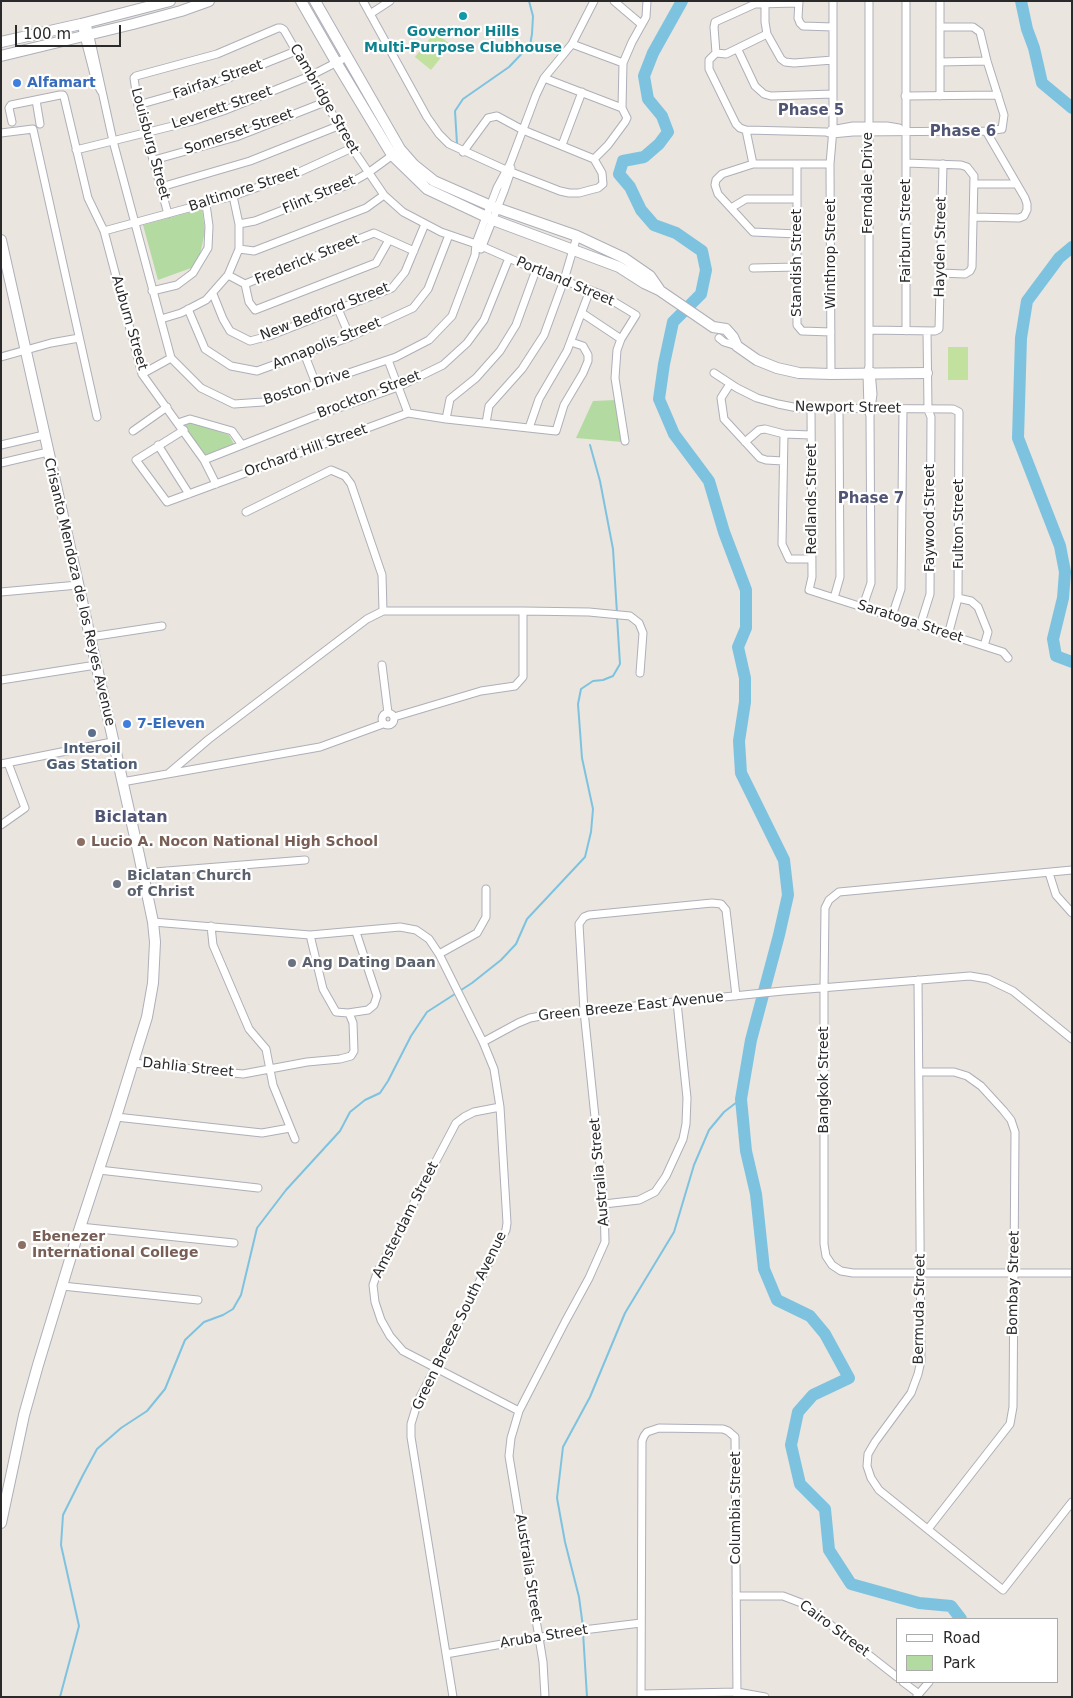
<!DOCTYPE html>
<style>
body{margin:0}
#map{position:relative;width:1073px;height:1698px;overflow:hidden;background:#eae5de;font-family:"DejaVu Sans",sans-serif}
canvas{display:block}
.frame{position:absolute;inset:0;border:2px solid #2a2a2a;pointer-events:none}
.legend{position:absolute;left:896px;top:1618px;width:162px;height:65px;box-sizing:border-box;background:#fff;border:1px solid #aaa;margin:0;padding:6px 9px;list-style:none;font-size:15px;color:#2a2a2a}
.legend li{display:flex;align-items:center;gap:10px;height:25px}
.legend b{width:25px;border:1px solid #aaa}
.scale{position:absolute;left:15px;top:25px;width:106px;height:22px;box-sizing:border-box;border:2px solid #2a2a2a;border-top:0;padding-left:6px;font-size:15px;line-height:18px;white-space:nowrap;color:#2a2a2a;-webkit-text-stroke:4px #fff;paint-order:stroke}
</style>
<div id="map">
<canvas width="1073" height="1698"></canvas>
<div class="frame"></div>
<ul class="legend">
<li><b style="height:6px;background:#fff"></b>Road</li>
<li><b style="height:14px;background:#b3daa1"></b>Park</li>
</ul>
<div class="scale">100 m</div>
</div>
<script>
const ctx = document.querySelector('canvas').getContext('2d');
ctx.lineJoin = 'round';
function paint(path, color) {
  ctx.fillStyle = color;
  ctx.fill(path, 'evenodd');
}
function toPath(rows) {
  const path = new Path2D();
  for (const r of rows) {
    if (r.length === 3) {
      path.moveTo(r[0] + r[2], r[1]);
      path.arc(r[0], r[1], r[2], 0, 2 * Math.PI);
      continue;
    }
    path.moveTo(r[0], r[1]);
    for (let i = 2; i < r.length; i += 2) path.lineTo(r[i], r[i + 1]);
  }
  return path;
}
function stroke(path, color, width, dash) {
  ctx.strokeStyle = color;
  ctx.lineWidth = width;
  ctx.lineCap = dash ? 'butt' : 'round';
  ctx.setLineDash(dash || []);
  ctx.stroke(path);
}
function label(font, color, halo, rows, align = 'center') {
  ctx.font = font + ' "DejaVu Sans",sans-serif';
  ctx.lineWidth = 4.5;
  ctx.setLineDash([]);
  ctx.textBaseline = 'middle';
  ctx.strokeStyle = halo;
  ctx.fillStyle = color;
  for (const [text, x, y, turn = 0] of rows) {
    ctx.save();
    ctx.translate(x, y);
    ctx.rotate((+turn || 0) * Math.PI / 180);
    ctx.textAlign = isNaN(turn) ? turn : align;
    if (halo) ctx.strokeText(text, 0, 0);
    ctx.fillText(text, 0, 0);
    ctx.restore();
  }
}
const green = toPath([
 [202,209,205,231,200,255,191,268,158,280,143,225],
 [616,400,623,442,576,438,593,401],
 [190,422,229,435,234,444,206,456,183,426]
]);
const pitch = toPath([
 [435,32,451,45,431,70,415,57],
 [948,347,968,347,968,380,948,380]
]);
const stream = toPath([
 [457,144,455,111,463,99,509,67,530,45,532,34,533,16,529,1],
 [590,445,600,481,613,549,617,613],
 [583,1627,579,1597,565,1542,557,1498,563,1447,590,1397,625,1313,674,1232,694,1165,709,1130,724,1112,741,1099],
 [583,1632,587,1697],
 [60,1697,79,1626,61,1545,63,1515,83,1475,97,1449,121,1428,147,1411,165,1389,185,1340,204,1322,223,1315,233,1309,241,1295,257,1228,286,1190,340,1131,350,1112,365,1100,380,1093,388,1081,411,1036,427,1012,472,983,501,960,516,944,527,919,585,857,591,832,593,809,582,758,578,704,581,689,593,681,603,680,613,676,620,664,617,617]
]);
const river = toPath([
 [682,1,653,53,644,76,648,99,662,116,668,132,659,144,644,157,623,161,619,174,630,187,641,210,654,225,676,233,702,251,706,270,701,294,673,322,664,364,659,399,674,434,709,481,724,532,746,590,746,628,738,647,745,678,745,702,739,741,741,773,784,860,788,895,779,935,751,1040,741,1099,746,1151,756,1194,764,1269,777,1300,810,1316,825,1334,849,1378,813,1395,798,1412,791,1445,800,1484,825,1509,829,1550,851,1584,919,1603,951,1606,961,1619],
 [1021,1,1027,29,1034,48,1042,83,1072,108],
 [1072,247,1059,258,1027,301,1021,338,1018,438,1060,546,1065,572,1063,598,1053,639,1056,656,1072,662]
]);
const street = toPath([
 [363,1,427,117,439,134,449,144,506,170,560,191,569,193,579,193,590,190,598,188,603,184,602,173,594,159,608,145,625,122,627,118,622,108,623,63,632,42,646,17,647,1],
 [614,1,641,24],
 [799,1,798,18,800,23,803,26,833,27],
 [869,1,869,366,867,374,868,409,870,416],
 [906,1,906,331],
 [765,2,765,22,767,34,781,59,785,62,794,63,833,60],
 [799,3,755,4,715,22,714,27,716,53,709,60,709,69,736,124,740,128,746,130,826,132,832,134,853,132,986,131,1002,129,1004,115,987,61,980,32,973,27,940,27],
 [370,14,390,1],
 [87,23,113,141,171,358,201,388,234,404,263,402,396,357,429,340,452,316,475,255,476,243,497,188,510,164,536,95,544,78,572,44,594,1],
 [81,24,96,82,101,91],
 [572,44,623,63],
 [738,50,755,86,764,94,771,96,833,94],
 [716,53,726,54,767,34],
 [940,62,987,61],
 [544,78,622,108],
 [905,96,998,95],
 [940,96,940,1],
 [36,100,40,124],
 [138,105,216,83,296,51],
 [12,122,9,108,11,105,60,95,63,95,64,97,88,198,104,231,142,374,204,460,216,484],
 [746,130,753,164],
 [831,130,853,126,887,126,899,128],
 [1,133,33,129,97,417],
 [562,145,582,92],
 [76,150,193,121,223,111,310,76,347,57],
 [463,152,488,118,497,116,523,130,594,159],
 [154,160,236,137,325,102],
 [906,163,961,165,967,167,974,176,972,267,970,271,965,274,940,273],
 [797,164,797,325,802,331,831,332],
 [975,184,1016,184],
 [161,187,250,161,338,126],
 [731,208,746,199,797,199],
 [168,214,138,105,134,78,136,76,217,54,278,28,281,28,284,30,352,148,384,195,403,212,441,232,479,245,536,270,603,295,636,315,621,339,617,350,615,378,625,441],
 [973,217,1019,218,1024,216,1027,210,1027,204,1025,198,986,131],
 [239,224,255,221,347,185,368,173,394,154],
 [104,231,233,196,295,174,352,148],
 [797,234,753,232,718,194,715,185,716,180,722,174,753,164,830,164],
 [239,249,254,251,366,208,384,195],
 [481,249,504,191,511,171,511,168],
 [753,268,797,267],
 [228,275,245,284,374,233,414,251],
 [245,284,249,302,255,310,376,263,389,240],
 [152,291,177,285,193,273,208,248,209,226,206,204],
 [213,294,223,319,230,331,250,341,269,336,392,288,405,272,425,224],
 [188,309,205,349,231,366,257,371,350,337,413,308,428,289,449,235],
 [338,309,350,337],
 [582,313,621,339],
 [161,319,181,313,206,300,228,275,239,249,239,224,233,196],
 [869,330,935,331,939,329,943,164],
 [719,338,724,342,737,346],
 [304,353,316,384],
 [1,357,51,343,79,338],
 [388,360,408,413],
 [714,373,737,388,757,398,778,404,798,408,953,409,959,412,958,598,948,635],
 [142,374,171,358],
 [831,374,830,164,833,129,833,1],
 [730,384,721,398,724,419,760,458,766,460,783,461],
 [811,408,812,577,809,590,1003,652,1008,658],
 [446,419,450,399,476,378,500,351,516,325,536,270],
 [178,423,190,419,232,431,242,445],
 [486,423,489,406,522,369,544,335,564,280,577,236],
 [529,428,539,399,567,351,590,290],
 [184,430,136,460,167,502,408,413,446,419,556,431,564,405,583,373,588,361,588,355,583,346,571,342],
 [133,431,167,407],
 [784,434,782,544,789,559,812,559],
 [745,442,759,430,765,429,784,434,811,435],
 [1,445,44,435],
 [158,445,189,494],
 [204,460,313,417,398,387,443,365,467,343,484,320,509,258],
 [1,463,48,452],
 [246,512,331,470,345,476,351,484,382,575,383,611],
 [1,592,78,585],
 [834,598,840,577,839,409],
 [958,598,971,601,978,607,988,632,984,646],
 [863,606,871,583,870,416,873,394,871,371],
 [892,616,901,589,903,409],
 [920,626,930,594,931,417,928,410,927,331],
 [90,637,162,626],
 [382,665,388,713],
 [1,680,96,665],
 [388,719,6],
 [394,717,481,691,515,686,523,677,523,611],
 [1,764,112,742],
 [169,773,209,739,367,619,383,611,523,611,589,612,630,616,639,623,643,633,640,673],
 [122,782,320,747,383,724],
 [1,825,25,808,8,763],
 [1072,870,839,892,829,900,825,908,824,988,824,1244,826,1256,832,1265,841,1271,853,1273,1072,1273],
 [142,873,305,860],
 [1049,873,1056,895,1072,913],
 [153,922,310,935,400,927,416,930,429,939,439,954,483,1042,494,1069,500,1107,507,1223,506,1230,418,1401,411,1424,411,1437,453,1697],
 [211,926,213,945,249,1029,266,1049,273,1085,295,1139],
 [310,935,323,989,336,1012,348,1013,368,1010,374,1005,377,996,356,932],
 [439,954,477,933,486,917,486,889],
 [918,980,921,1361,918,1374,911,1393,875,1442,868,1454,867,1466,871,1478,879,1490,1003,1590,1072,1502],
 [483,1042,518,1023,530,1018,546,1015,783,991,970,976,988,979,1013,991,1072,1039],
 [133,1063,243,1074,307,1062,340,1059,351,1056,354,1051,353,1023,349,1013],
 [920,1072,954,1072,967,1076,981,1086,1003,1110,1011,1120,1015,1132,1013,1407,1010,1424,928,1529],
 [500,1107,474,1112,464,1117,456,1123,377,1273,373,1285,375,1302,381,1320,390,1336,403,1351,519,1411],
 [116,1117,262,1133,290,1128],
 [99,1170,258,1188],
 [604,1204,639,1200,655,1192,666,1176,683,1139,686,1124,687,1098,677,1002],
 [80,1227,234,1243],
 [62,1286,198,1300],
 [736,1596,783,1596,804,1604,897,1677],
 [446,1654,575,1631,641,1623],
 [903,1682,919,1694],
 [641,1694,737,1692,765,1697],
 [917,1696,929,1682],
 [545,1697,543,1662,509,1456,511,1438,519,1411,565,1322,589,1278,605,1242,604,1204,584,1011,579,924,584,917,589,915,712,903,721,904,726,910,736,996],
 [641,1697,642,1441,644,1436,647,1432,659,1428,723,1429,728,1431,735,1437,737,1697]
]);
const secondary = toPath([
 [301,1,336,62,392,155,427,189,493,220,619,267,644,283,659,290,713,327,726,329,733,337,737,346,757,360,777,368,799,373,831,374,927,373],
 [315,1,400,149,414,165,434,181,491,206,577,236,624,258,650,276,659,289],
 [1,42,81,24,170,1],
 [1,56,133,24,181,11,209,1],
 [1,240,139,855,153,922,155,942,153,983,147,1017,116,1117,75,1243,38,1365,24,1415,1,1523]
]);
const markers = [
 [463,16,5,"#0f9aa8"],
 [17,83,5,"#3f7fe0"],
 [127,724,5,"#3f7fe0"],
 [92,733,5,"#5c6f8a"],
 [81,842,5,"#8d6e63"],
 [117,884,5,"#6b7280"],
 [292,963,5,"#6b7280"],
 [22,1245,5,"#8d6e63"]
];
const cultureNames = [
 ["Governor Hills",463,32],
 ["Multi-Purpose Clubhouse",463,48]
];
const streetNames = [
 ["Fairfax Street",218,80,-19],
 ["Cambridge Street",324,99,60],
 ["Leverett Street",222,108,-19],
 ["Somerset Street",239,132,-19],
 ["Louisburg Street",150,144,75],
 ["Ferndale Drive",868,183,-90],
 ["Baltimore Street",244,190,-18],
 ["Flint Street",319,195,-23],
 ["Fairburn Street",906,231,-90],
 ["Hayden Street",941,247,-89],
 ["Winthrop Street",831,254,-90],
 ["Frederick Street",307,260,-22],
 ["Standish Street",797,263,-90],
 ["Portland Street",565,282,23],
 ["New Bedford Street",325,312,-21],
 ["Auburn Street",129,323,74],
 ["Annapolis Street",327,344,-22],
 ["Boston Drive",307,387,-18],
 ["Brockton Street",369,395,-21],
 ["Newport Street",848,408,1],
 ["Orchard Hill Street",306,451,-20],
 ["Redlands Street",812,499,-90],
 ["Faywood Street",930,518,-90],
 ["Fulton Street",959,524,-90],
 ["Crisanto Mendoza de los Reyes Avenue",79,592,77],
 ["Saratoga Street",910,622,18],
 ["Green Breeze East Avenue",631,1007,-6],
 ["Dahlia Street",188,1068,6],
 ["Bangkok Street",824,1080,-90],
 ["Australia Street",600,1172,-95],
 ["Amsterdam Street",406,1220,-63],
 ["Bombay Street",1014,1283,-89],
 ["Bermuda Street",920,1309,-89],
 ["Green Breeze South Avenue",460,1321,-64],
 ["Columbia Street",736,1508,-90],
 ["Australia Street",528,1568,81],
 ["Cairo Street",834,1629,37],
 ["Aruba Street",544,1637,-9]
];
const shopNames = [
 ["Alfamart",27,83],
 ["7-Eleven",137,724]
];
const serviceNames = [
 ["Interoil",92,749],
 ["Gas Station",92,765]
];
const educationNames = [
 ["Lucio A. Nocon National High School",91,842],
 ["Ebenezer",32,1237],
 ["International College",32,1253]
];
const worshipNames = [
 ["Biclatan Church",127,876],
 ["of Christ",127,892],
 ["Ang Dating Daan",302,963]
];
const neighbourhoodNames = [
 ["Phase 5",811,111],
 ["Phase 6",963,132],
 ["Phase 7",871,499]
];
const quarterNames = [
 ["Biclatan",131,818]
];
paint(green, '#b3daa1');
paint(pitch, '#c2e09e');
stroke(stream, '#7dc3e0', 2);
stroke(river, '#7dc3e0', 12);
stroke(street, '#aeafb9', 9);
stroke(secondary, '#aeafb9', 12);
stroke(street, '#fff', 7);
stroke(secondary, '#fff', 10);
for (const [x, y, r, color] of markers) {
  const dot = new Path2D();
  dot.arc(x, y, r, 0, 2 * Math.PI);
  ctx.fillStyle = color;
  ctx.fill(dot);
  stroke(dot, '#fff', 2);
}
label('bold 14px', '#0d838f', '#fff', cultureNames);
label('14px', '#2a2a2a', '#fff', streetNames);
label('bold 14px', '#366cbe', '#fff', shopNames, 'left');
label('bold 14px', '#4e5e75', '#fff', serviceNames);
label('bold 14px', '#785e54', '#fff', educationNames, 'left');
label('bold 14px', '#5b616d', '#fff', worshipNames, 'left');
label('bold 15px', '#505575', '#fff', neighbourhoodNames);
label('bold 16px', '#505575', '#fff', quarterNames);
</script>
